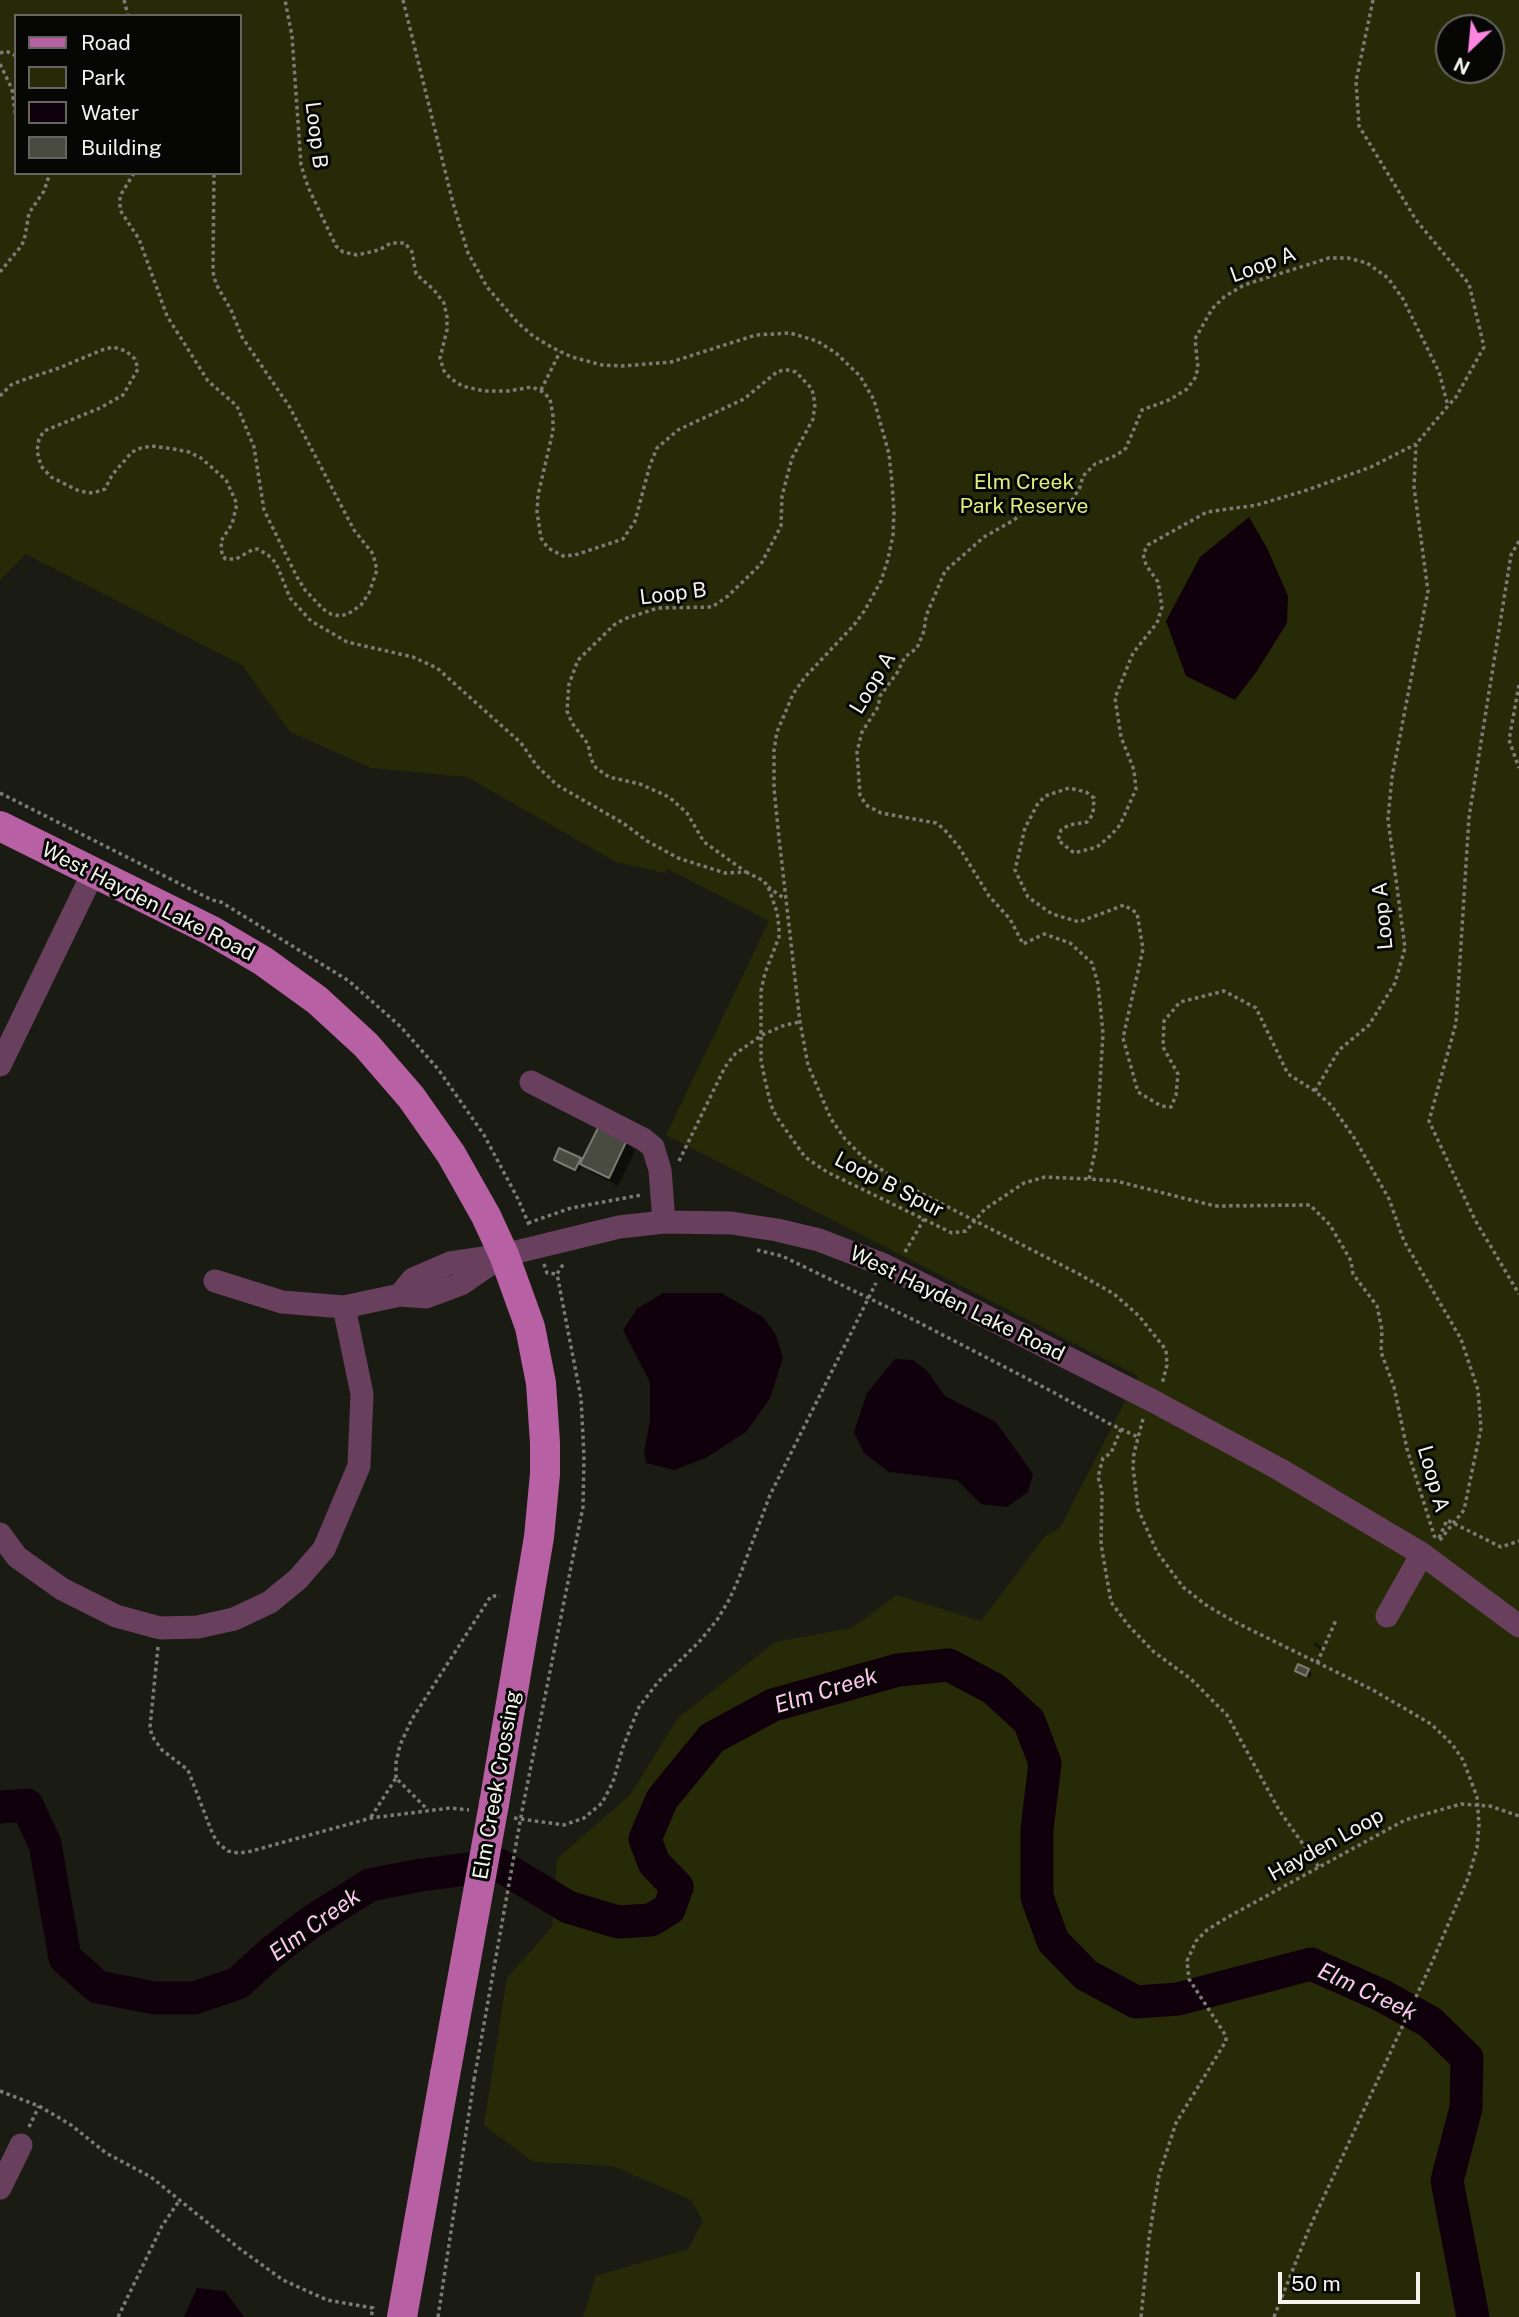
<!DOCTYPE html>
<style>
body{margin:0}
#map{position:relative;width:1519px;height:2317px;overflow:hidden;background:#1a1c13;font-family:"Public Sans",sans-serif}
canvas{display:block}
.legend{position:absolute;left:14px;top:14px;width:228px;height:161px;box-sizing:border-box;background:#060604;border:2px solid #656562;margin:0;padding:9px 12px;list-style:none;font-size:21px;color:#f3f4ee}
.legend li{display:flex;align-items:center;gap:14px;height:35px}
.legend b{width:35px;border:2px solid #656562}
.north{position:absolute;left:1435px;top:14px;width:70px;height:70px;box-sizing:border-box;background:#060604;border:2px solid #656562;border-radius:50%;rotate:206deg;font-size:19px;font-weight:700;line-height:28px;text-align:center;color:#f3f4ee}
.north::after{content:'';display:block;margin:auto;width:24px;height:32px;background:#fd86e1;clip-path:polygon(50% 0,100% 100%,50% 72%,0 100%)}
.scale{position:absolute;left:1278px;top:2272px;width:142px;height:32px;box-sizing:border-box;border:4px solid #f3f4ee;border-top:0;padding-left:9px;font-size:21px;line-height:24px;white-space:nowrap;color:#f3f4ee;-webkit-text-stroke:5px #060604;paint-order:stroke}
</style>
<div id="map">
<canvas width="1519" height="2317"></canvas>
<ul class="legend">
<li><b style="height:9px;background:#b760a3"></b>Road</li>
<li><b style="height:19px;background:#272a07"></b>Park</li>
<li><b style="height:19px;background:#10000c"></b>Water</li>
<li><b style="height:19px;background:#494a40"></b>Building</li>
</ul>
<div class="north">N</div>
<div class="scale">50 m</div>
</div>
<script>
const ctx = document.querySelector('canvas').getContext('2d');
ctx.lineJoin = 'round';
function paint(path, color) {
  ctx.fillStyle = color;
  ctx.fill(path, 'evenodd');
}
function toPath(rows) {
  const path = new Path2D();
  for (const r of rows) {
    path.moveTo(r[0], r[1]);
    for (let i = 2; i < r.length; i += 2) path.lineTo(r[i], r[i + 1]);
  }
  return path;
}
function stroke(path, color, width, dash) {
  ctx.strokeStyle = color;
  ctx.lineWidth = width;
  ctx.lineCap = dash ? 'butt' : 'round';
  ctx.setLineDash(dash || []);
  ctx.stroke(path);
}
function label(font, color, halo, rows, align = 'center') {
  ctx.font = font + ' "Public Sans",sans-serif';
  ctx.lineWidth = 6;
  ctx.setLineDash([]);
  ctx.textBaseline = 'middle';
  ctx.strokeStyle = halo;
  ctx.fillStyle = color;
  for (const [text, x, y, turn = 0] of rows) {
    ctx.save();
    ctx.translate(x, y);
    ctx.rotate((+turn || 0) * Math.PI / 180);
    ctx.textAlign = isNaN(turn) ? turn : align;
    if (halo) ctx.strokeText(text, 0, 0);
    ctx.fillText(text, 0, 0);
    ctx.restore();
  }
}
const green = toPath([
 [0,0,1519,0,1519,2317,583,2317,596,2276,688,2249,703,2221,691,2200,613,2166,533,2162,484,2125,507,1978,552,1927,557,1859,630,1795,678,1718,775,1642,852,1628,897,1595,981,1621,1045,1536,1060,1528,1138,1376,666,1135,769,921,666,868,666,873,616,862,467,777,372,768,290,732,242,665,26,554,0,580],
 [16,16,240,16,240,173,16,173],
 [1449,28,1491,28,1491,70,1449,70]
]);
const water = toPath([
 [1249,517,1267,548,1288,596,1287,623,1257,671,1235,700,1186,676,1166,621,1200,557],
 [663,1293,721,1293,763,1317,776,1335,783,1358,770,1398,747,1431,706,1458,674,1470,646,1463,644,1452,650,1421,650,1382,623,1330,637,1309],
 [895,1359,913,1360,927,1371,945,1396,996,1422,1033,1474,1028,1492,1007,1507,981,1504,957,1480,889,1472,864,1453,854,1432,867,1393],
 [197,2288,225,2291,244,2317,184,2317]
]);
const shadow = toPath([
 [626,1142,635,1151,618,1186,591,1172,583,1164,579,1172,556,1159,580,1160,583,1163],
 [1315,1642,1323,1648,1322,1651,1314,1645],
 [1297,1670,1308,1670,1312,1674,1310,1678]
]);
const river = toPath([
 [0,1807,27,1805,45,1844,65,1958,98,1987,155,1998,195,1998,238,1983,272,1952,311,1922,370,1885,421,1875,499,1865,568,1907,618,1922,651,1920,669,1909,677,1887,654,1863,645,1839,662,1799,712,1738,773,1705,898,1670,949,1665,994,1689,1029,1721,1045,1763,1037,1829,1037,1897,1053,1941,1086,1975,1136,2002,1178,1999,1311,1964,1381,1995,1430,2022,1467,2058,1466,2108,1447,2181,1473,2317]
]);
const building = toPath([
 [599,1126,627,1140,609,1178,580,1164,599,1126],
 [559,1148,581,1158,575,1170,554,1160,559,1148],
 [1298,1664,1309,1669,1306,1676,1295,1671,1298,1664]
]);
const path = toPath([
 [124,0,128,16],
 [403,0,453,203,468,253,487,287,517,322,533,336,553,348,572,357,602,365,622,366,671,362,756,335,790,333,817,341,836,353,860,376,874,400,889,454,892,483,894,512,893,535,888,559,881,581,865,610,854,625,805,677,793,694,777,732,774,750,774,788,779,838,800,1022,808,1065,831,1119,845,1139,864,1158,903,1184,1079,1274,1114,1294,1139,1316,1166,1350,1167,1365,1162,1384],
 [1373,0,1356,81,1359,126,1416,220,1469,284,1484,347,1456,397,1448,406],
 [0,53,6,51,16,56],
 [0,64,12,89,16,119],
 [134,173,120,196,120,210,139,239,167,316,208,381,237,406,254,447,264,510,297,577,305,590,323,609,331,614,340,616,348,614,361,605,369,593,377,570,373,554,354,530,289,406,242,337,231,310,216,284,213,272,214,173],
 [0,272,22,245,25,236,29,213,44,191,50,173],
 [541,390,560,352],
 [0,396,11,385,20,381,59,368,102,350,113,347,126,351,135,359,138,369,123,395,100,408,44,431,39,439,37,451,41,466,51,477,79,491,93,493,105,489,112,475,132,452,141,448,152,446,174,449,189,452,201,458,226,480,237,504,232,524,221,541,222,556,226,559,236,559,252,550,258,549,268,555,276,563,290,598,311,621,347,642,413,657,437,668,521,743,537,766,557,785,623,823,647,841,678,858,725,873,746,872,704,842,687,813,669,797,640,784,609,777,596,768,591,759,588,744,572,723,567,711,569,684,578,660,614,625,624,619,658,608,712,607,728,596,761,564,781,526,782,496,792,458,813,419,815,404,812,389,796,372,788,370,778,371,744,399,678,430,657,448,650,465,635,521,623,539,575,555,563,556,548,548,541,538,537,512,538,495,553,431,553,416,550,399,543,392,532,387,508,391,484,391,462,386,450,378,444,371,440,358,447,330,447,317,444,303,434,290,416,274,412,252,405,243,391,243,379,250,357,255,343,252,336,246,308,187,301,165,292,36,285,0],
 [1519,541,1511,555,1469,817,1456,1023,1429,1121,1475,1220,1519,1294],
 [1519,685,1509,740,1519,768],
 [0,793,212,900,221,902,349,981,401,1027,438,1069,484,1135,518,1199,530,1227],
 [746,872,764,881,769,889,777,912,779,928,779,937,765,973,761,991,761,1060,765,1080,771,1105,776,1116,805,1157,827,1172,952,1233,966,1231,985,1209,1024,1183,1045,1177,1089,1179],
 [768,887,785,899],
 [1315,1091,1288,1074,1256,1008,1224,991,1180,1002,1164,1021,1163,1047,1178,1074,1176,1095,1171,1107,1161,1106,1138,1092,1123,1038,1143,949,1137,913,1124,905,1079,922,1052,914,1028,897,1015,870,1025,828,1037,805,1045,796,1069,788,1086,792,1094,798,1093,814,1087,822,1069,825,1061,830,1058,840,1074,853,1097,847,1110,836,1120,825,1136,789,1134,770,1121,737,1115,698,1133,653,1157,623,1162,607,1158,582,1146,565,1143,554,1148,545,1207,512,1257,505,1307,490,1371,467,1416,444],
 [679,1161,725,1067,735,1054,762,1035,785,1025,800,1022],
 [528,1223,571,1208,641,1195],
 [757,1250,782,1256,914,1320,1053,1392,1108,1423,1138,1437],
 [905,1252,924,1219],
 [544,1264,547,1273,557,1274],
 [1143,1419,1134,1453,1133,1467,1138,1509,1157,1552,1183,1587,1206,1605,1235,1622,1373,1690,1431,1724,1452,1744,1463,1760,1477,1797,1479,1824,1477,1848,1468,1878,1433,1960,1309,2229,1274,2317],
 [1121,1429,1111,1453,1103,1458,1098,1477,1102,1491,1101,1544,1111,1602,1128,1625,1154,1652,1191,1679,1227,1715,1279,1810,1319,1867],
 [1435,1538,1407,1449,1394,1387,1381,1352,1382,1330,1377,1306,1353,1274,1351,1261,1330,1225,1310,1205,1215,1206,1116,1181,1089,1179,1096,1147,1103,1033,1098,984,1092,963,1070,943,1044,934,1023,944,1010,919,989,896,959,847,944,829,936,823,881,813,866,805,860,795,857,752,862,732,878,707,880,696,897,673,905,657,917,648,924,631,926,616,945,571,984,537,1014,520,1028,509,1040,506,1057,506,1071,502,1080,487,1083,476,1095,464,1117,455,1126,448,1142,410,1169,400,1187,389,1195,378,1198,368,1195,339,1212,309,1224,297,1244,285,1329,258,1348,258,1367,263,1388,278,1403,299,1439,372,1448,406,1416,444,1414,487,1428,591,1392,777,1388,819,1405,948,1395,983,1369,1025,1339,1050,1315,1091,1331,1105,1355,1139,1389,1199,1404,1241,1461,1339,1478,1390,1481,1428,1464,1510,1439,1541],
 [1439,1538,1447,1520,1501,1547,1519,1541],
 [158,1647,150,1727,152,1736,162,1750,188,1770,213,1835,219,1844,228,1851,238,1853,248,1852,371,1818,450,1808,469,1810],
 [1317,1663,1336,1620],
 [396,1778,396,1763,400,1745,412,1719,491,1596,500,1596],
 [522,1811,583,1507,584,1456,581,1398,557,1274,564,1263],
 [371,1817,396,1778,428,1810],
 [514,1818,564,1825,584,1818,602,1803,613,1782,623,1747,639,1707,658,1682,699,1642,717,1620,729,1600,739,1578,770,1495,876,1283],
 [0,2091,39,2106,71,2125,106,2153,151,2177,240,2249,283,2280,327,2300,373,2308,371,2317],
 [29,2127,39,2106],
 [118,2317,162,2226,179,2201],
 [438,2317,474,2080],
 [1141,2317,1149,2238,1159,2175,1176,2123,1226,2041,1226,2036,1189,1979,1187,1961,1196,1941,1207,1930,1228,1917,1405,1820,1461,1804,1490,1806,1519,1816]
]);
const minor = toPath([
 [0,1065,93,873],
 [531,1082,643,1139,653,1147,660,1170,664,1222],
 [215,1281,282,1302,344,1307,400,1295,426,1297,461,1284,499,1258],
 [400,1295,413,1279,450,1263,504,1255,619,1227,664,1222,731,1223,777,1230,819,1240,884,1265,1153,1401,1279,1469,1422,1554,1519,1626],
 [0,1534,17,1557,62,1589,116,1616,160,1628,198,1627,234,1619,270,1602,298,1579,324,1549,359,1466,362,1394,344,1307],
 [1387,1616,1422,1554],
 [0,2188,21,2145]
]);
const major = toPath([
 [0,826,212,931,263,961,317,1000,366,1045,411,1097,451,1154,486,1216,504,1255,530,1327,541,1383,545,1443,545,1474,539,1537,494,1804],
 [402,2317,445,2075]
]);
const pathBridge = toPath([
 [474,2080,522,1811]
]);
const majorBridge = toPath([
 [445,2075,494,1804]
]);
const streetNames = [
 ["Loop B",316,135,83],
 ["Loop A",1263,265,-20],
 ["Loop B",673,594,-7],
 ["Loop A",873,683,-59],
 ["West Hayden Lake Road",148,902,27],
 ["Loop A",1383,916,-95],
 ["Loop B Spur",889,1185,27],
 ["West Hayden Lake Road",957,1304,26],
 ["Loop A",1433,1479,74],
 ["Elm Creek Crossing",497,1785,-80],
 ["Hayden Loop",1326,1845,-29]
];
const parkNames = [
 ["Elm Creek",1024,483],
 ["Park Reserve",1024,507]
];
const waterNames = [
 ["Elm Creek",826,1691,-17],
 ["Elm Creek",315,1925,-36],
 ["Elm Creek",1367,1992,25]
];
paint(green, '#272a07');
paint(water, '#10000c');
paint(shadow, '#0007');
stroke(river, '#10000c', 33);
paint(building, '#494a40');
stroke(building, '#797b70', 2);
stroke(path, '#7b7c75', 3.5, [3.5, 3.5]);
stroke(minor, '#693f5e', 23);
stroke(major, '#b760a3', 30);
stroke(pathBridge, '#7b7c75', 3.5, [3.5, 3.5]);
stroke(majorBridge, '#b760a3', 30);
label('21px', '#f3f4ee', '#060604', streetNames);
label('21px', '#dfec80', '#060604', parkNames);
label('italic 23px', '#fcc5ec', '#060604', waterNames);
</script>
